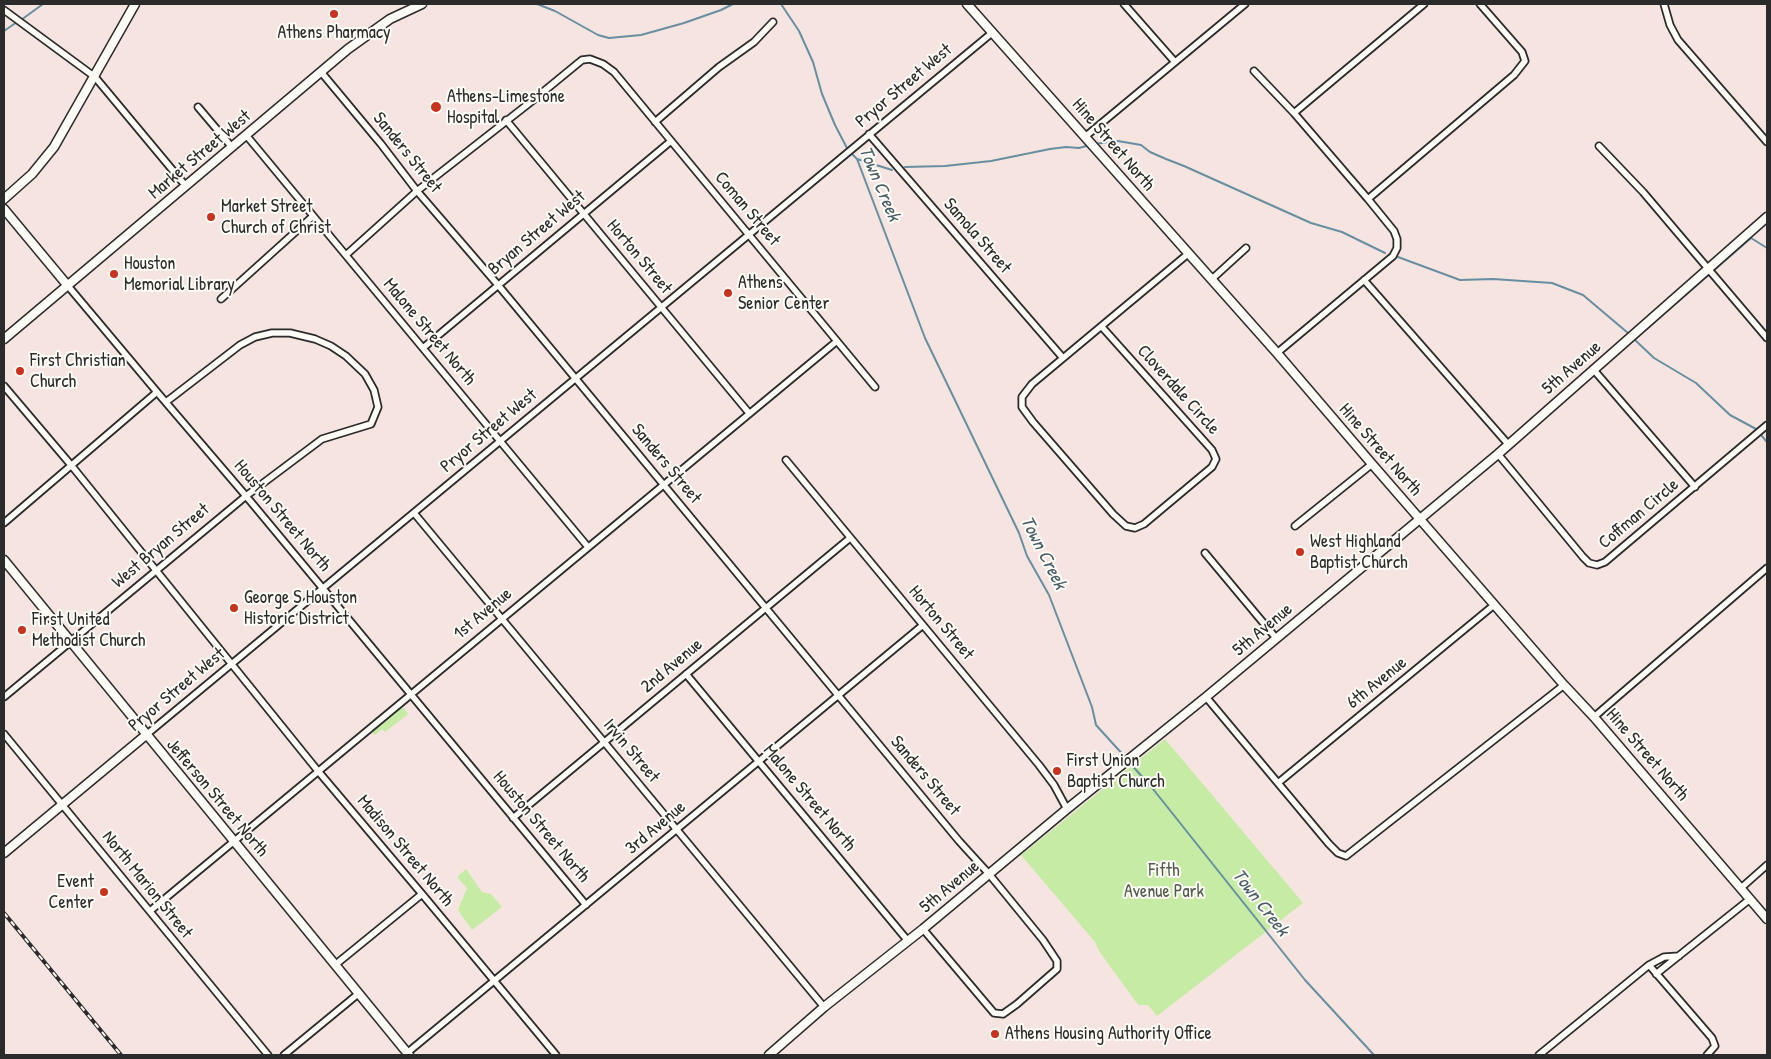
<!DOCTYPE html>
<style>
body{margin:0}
#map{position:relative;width:1771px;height:1059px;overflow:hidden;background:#f6e4e0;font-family:"Patrick Hand",sans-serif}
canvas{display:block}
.frame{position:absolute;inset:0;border:5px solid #2b2b2b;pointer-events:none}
</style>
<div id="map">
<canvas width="1771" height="1059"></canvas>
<div class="frame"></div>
</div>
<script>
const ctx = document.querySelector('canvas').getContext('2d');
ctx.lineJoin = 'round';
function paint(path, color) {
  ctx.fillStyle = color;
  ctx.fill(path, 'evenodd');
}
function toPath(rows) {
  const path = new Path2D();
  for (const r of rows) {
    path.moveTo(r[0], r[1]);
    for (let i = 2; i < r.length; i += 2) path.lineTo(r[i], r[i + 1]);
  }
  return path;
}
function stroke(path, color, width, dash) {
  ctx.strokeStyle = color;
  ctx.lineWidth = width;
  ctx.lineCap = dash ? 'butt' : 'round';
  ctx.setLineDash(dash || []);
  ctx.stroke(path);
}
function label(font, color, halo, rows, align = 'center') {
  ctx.font = font + ' "Patrick Hand",sans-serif';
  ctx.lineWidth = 4;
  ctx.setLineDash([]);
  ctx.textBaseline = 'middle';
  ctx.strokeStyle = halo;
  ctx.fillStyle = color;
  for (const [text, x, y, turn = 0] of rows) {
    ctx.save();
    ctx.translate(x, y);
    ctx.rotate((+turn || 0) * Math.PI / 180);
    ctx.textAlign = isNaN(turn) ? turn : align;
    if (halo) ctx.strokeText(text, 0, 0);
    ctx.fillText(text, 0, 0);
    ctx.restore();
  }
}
const green = toPath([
 [404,708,408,714,385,732,382,729,375,735,372,732,399,709],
 [1165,739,1303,903,1157,1016,1148,1005,1139,1005,1136,1002,1099,951,1095,942,1021,855],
 [466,869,482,892,491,894,502,907,472,930,458,910,467,888,457,877]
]);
const stream = toPath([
 [537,4,555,11,598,35,609,38,641,35,684,23,721,10,733,4],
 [781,4,799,31,813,62,822,94,835,125,848,150,857,159,925,338,1019,533,1027,556,1049,595,1092,707,1096,725,1126,758],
 [21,20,43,4],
 [4,31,17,22],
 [1094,144,1118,141,1141,145,1150,152,1166,159,1184,166,1311,223,1342,232,1385,253],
 [857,159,892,170],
 [905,167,945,166,991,161,1050,149,1066,147,1079,148,1090,145],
 [1398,257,1460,280,1493,279,1552,283,1583,295,1628,333],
 [1634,339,1654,358,1696,383,1730,415,1756,429,1767,442],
 [1634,340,1751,238,1767,248],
 [1129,762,1153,789,1305,980,1374,1055]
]);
const street = toPath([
 [1124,4,1175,62],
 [1664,4,1670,25,1678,40,1767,142],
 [4,10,95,77,185,185],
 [1254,71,1294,113,1368,199,1394,231,1397,239,1397,248,1393,256,1277,353],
 [321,72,381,144,417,191,498,285,959,841,989,874,1043,940,1057,961,1057,969,1017,1004,1003,1014,994,1013,923,929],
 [198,107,231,146],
 [1294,113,1424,4],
 [506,120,749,413],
 [655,122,719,67,754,42,773,22],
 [869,134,1063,358],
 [246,135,588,547],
 [1086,136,1245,4],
 [1599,146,1643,192,1767,338],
 [1368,199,1514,75,1525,61,1522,52,1480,4],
 [346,255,417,191,532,101,582,60,590,59,603,64,614,72,875,387],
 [1212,279,1246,248],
 [1364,280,1508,444],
 [68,286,157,392,246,496,586,905],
 [221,299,313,216],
 [1102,327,1212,450,1216,459,1212,467,1144,524,1135,528,1126,526,1113,514,1033,422,1022,407,1022,397,1032,384,1189,253],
 [423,348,671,141],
 [1593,369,1695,487],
 [4,386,71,465,318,771,422,894,556,1055],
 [1498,454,1583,557,1589,563,1597,565,1605,562,1767,425],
 [786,460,1039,765,1054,785,1067,809],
 [414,513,824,1007],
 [4,523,157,392],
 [1295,526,1372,464],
 [1205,553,1276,638],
 [686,674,908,941],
 [4,697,246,496,322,439,371,424,378,407,374,390,365,374,346,356,331,346,315,339,290,333,272,333,255,337,240,345,166,402],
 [1206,697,1329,844,1338,853,1346,856,1564,685],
 [1594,717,1767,568],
 [4,734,268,1055],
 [146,735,993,32],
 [1278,783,1494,605],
 [513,818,850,538],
 [1741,888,1767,865],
 [150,911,837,341],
 [335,965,422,894],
 [1649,965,1712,1038,1715,1046,1707,1055],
 [1656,974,1750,899],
 [407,1053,923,625],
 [284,1055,358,994],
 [1539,1055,1649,965,1664,957,1679,956]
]);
const secondary = toPath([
 [967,4,1277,353,1372,464,1564,685,1594,717,1767,919],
 [4,199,32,174,54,147,135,4],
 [4,209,68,286],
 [4,339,348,49,390,19,422,4],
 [4,560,409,1055],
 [4,853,146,735],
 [769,1055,824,1007,923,929,1067,809,1206,697,1498,454,1767,217]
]);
const rail = toPath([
 [4,913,121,1055]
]);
const markers = [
 [334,14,5,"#c8321e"],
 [436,107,6,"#c8321e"],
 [211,217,5,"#c8321e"],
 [114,274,5,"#c8321e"],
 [728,293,5,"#c8321e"],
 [20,371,5,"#c8321e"],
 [1300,552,5,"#c8321e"],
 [234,608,5,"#c8321e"],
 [22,630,5,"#c8321e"],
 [1057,771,5,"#c8321e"],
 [104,892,5,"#c8321e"],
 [995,1034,5,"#c8321e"]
];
const poiNames = [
 ["Athens Pharmacy",334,33,"center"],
 ["Athens-Limestone",447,97],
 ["Hospital",447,118],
 ["Market Street",221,207],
 ["Church of Christ",221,228],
 ["Houston",124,264],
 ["Memorial Library",124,285],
 ["Athens",738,283],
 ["Senior Center",738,304],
 ["First Christian",30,361],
 ["Church",30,382],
 ["West Highland",1310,542],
 ["Baptist Church",1310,563],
 ["George S Houston",244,598],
 ["Historic District",244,619],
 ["First United",32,620],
 ["Methodist Church",32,641],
 ["First Union",1067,761],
 ["Baptist Church",1067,782],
 ["Event",94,882,"right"],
 ["Center",94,903,"right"],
 ["Athens Housing Authority Office",1005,1034]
];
const streetNames = [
 ["Pryor Street West",904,86,-40],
 ["Hine Street North",1113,145,49],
 ["Sanders Street",407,153,51],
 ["Market Street West",200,155,-40],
 ["Coman Street",747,209,50],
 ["Bryan Street West",537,233,-40],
 ["Samola Street",977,236,49],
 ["Horton Street",639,257,50],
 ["Malone Street North",429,332,50],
 ["5th Avenue",1572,368,-41],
 ["Cloverdale Circle",1178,390,48],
 ["Pryor Street West",489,431,-40],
 ["Hine Street North",1380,450,49],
 ["Sanders Street",666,464,50],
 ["Coffman Circle",1639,514,-40],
 ["Houston Street North",282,516,50],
 ["West Bryan Street",161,546,-40],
 ["1st Avenue",483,614,-40],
 ["Horton Street",941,623,50],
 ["5th Avenue",1263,630,-40],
 ["2nd Avenue",672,666,-40],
 ["6th Avenue",1377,683,-39],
 ["Pryor Street West",177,690,-40],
 ["Irvin Street",631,751,50],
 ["Hine Street North",1647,755,49],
 ["Sanders Street",925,776,50],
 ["Jefferson Street North",217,798,50],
 ["Malone Street North",809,798,50],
 ["Houston Street North",541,827,50],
 ["3rd Avenue",656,828,-40],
 ["Madison Street North",405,851,50],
 ["North Marion Street",147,885,51],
 ["5th Avenue",950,887,-40]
];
const parkNames = [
 ["Fifth",1164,871],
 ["Avenue Park",1164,892]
];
const waterNames = [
 ["Town Creek",879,184,67],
 ["Town Creek",1043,553,63],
 ["Town Creek",1260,903,52]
];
paint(green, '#c6eba5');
stroke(stream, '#678fa1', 2);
stroke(street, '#2b2b2b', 9);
stroke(secondary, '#2b2b2b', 11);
stroke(street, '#fdfcf7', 5.5);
stroke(secondary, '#fdfcf7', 8);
stroke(rail, '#2b2b2b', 4);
stroke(rail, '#fdfcf7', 2, [5.5]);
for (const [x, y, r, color] of markers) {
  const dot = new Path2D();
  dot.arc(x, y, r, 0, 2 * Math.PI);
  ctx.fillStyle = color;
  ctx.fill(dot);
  stroke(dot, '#fdfcf7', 2);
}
label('18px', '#2b2b2b', '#fdfcf7', poiNames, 'left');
label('18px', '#2b2b2b', '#fdfcf7', streetNames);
label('18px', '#525b4a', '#fdfcf7', parkNames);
label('italic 19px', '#495d66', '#fdfcf7', waterNames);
</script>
